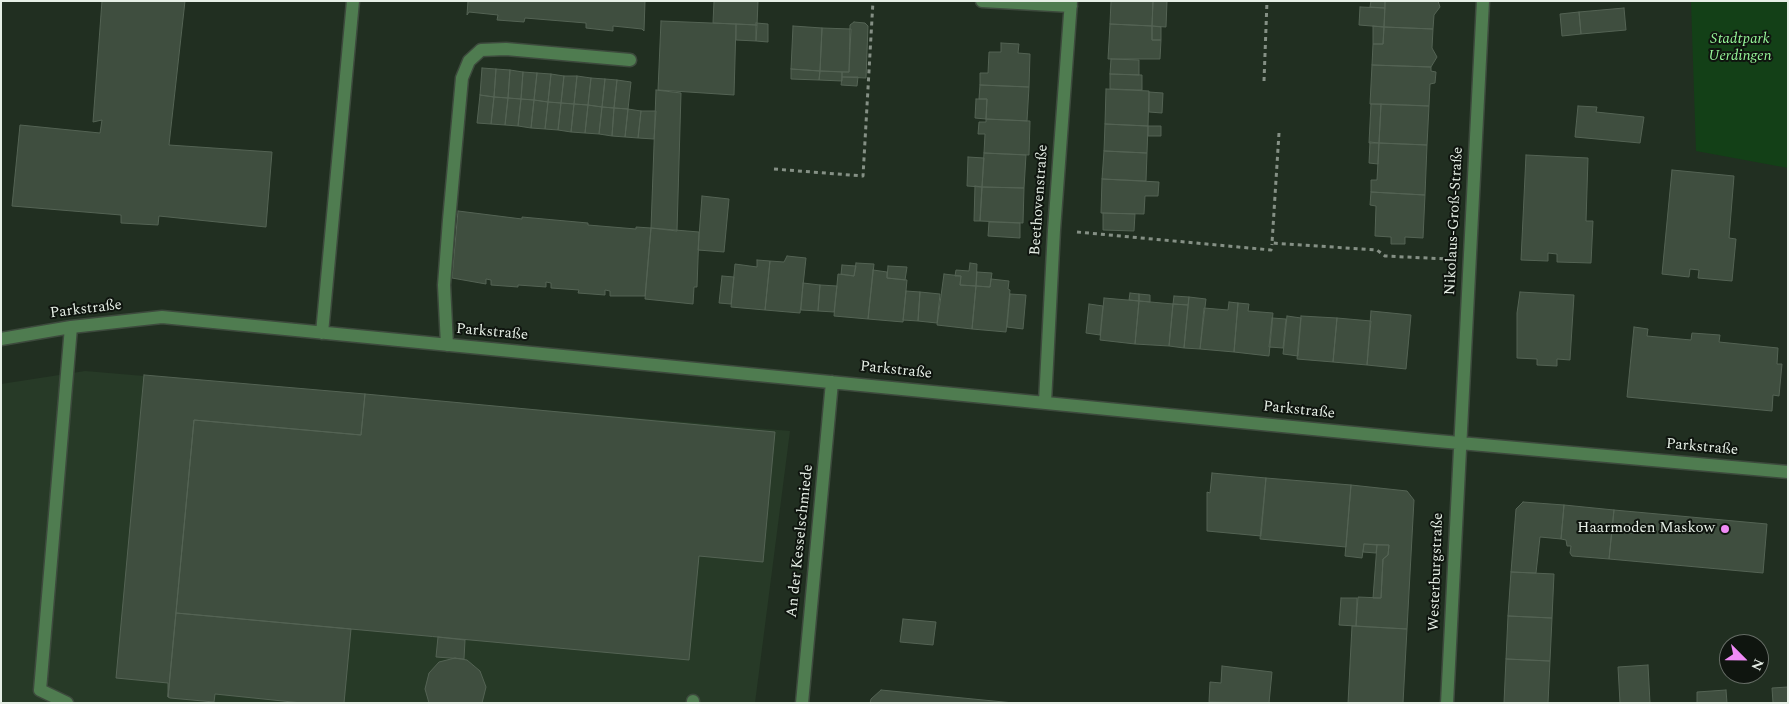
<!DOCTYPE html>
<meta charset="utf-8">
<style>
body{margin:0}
#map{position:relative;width:1789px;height:704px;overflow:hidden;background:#212f21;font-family:Spectral,serif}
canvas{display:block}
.frame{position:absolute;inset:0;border:2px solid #e6efe6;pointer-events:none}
.north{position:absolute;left:1719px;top:634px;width:50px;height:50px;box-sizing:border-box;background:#0f150f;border:1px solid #656c65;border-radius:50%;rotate:113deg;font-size:14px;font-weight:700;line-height:20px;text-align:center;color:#e6efe6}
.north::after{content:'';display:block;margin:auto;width:18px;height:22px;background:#f08bf6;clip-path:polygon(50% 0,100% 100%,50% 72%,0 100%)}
</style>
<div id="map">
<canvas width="1789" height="704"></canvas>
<div class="frame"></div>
<div class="north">N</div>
</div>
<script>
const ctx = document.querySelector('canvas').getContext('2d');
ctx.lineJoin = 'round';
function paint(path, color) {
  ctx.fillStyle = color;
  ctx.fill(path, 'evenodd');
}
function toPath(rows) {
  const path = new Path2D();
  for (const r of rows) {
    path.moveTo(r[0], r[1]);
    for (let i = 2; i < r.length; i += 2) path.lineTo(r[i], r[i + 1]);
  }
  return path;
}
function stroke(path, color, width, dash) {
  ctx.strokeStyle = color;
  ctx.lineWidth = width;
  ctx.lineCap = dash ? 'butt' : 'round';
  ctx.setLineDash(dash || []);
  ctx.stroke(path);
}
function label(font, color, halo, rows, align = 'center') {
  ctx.font = font + ' Spectral,serif';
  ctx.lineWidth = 4;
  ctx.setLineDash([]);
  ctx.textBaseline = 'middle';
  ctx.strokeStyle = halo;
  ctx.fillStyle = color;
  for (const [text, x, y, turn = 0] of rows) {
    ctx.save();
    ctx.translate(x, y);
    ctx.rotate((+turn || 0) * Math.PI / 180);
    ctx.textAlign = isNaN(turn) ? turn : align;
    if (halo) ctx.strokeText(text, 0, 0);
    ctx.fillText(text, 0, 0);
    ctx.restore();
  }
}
const built = toPath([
 [85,371,790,431,755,703,1,703,1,384]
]);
const green = toPath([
 [1691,1,1788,1,1788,168,1696,151]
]);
const building = toPath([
 [102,1,185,1,169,145,272,152,266,227,159,216,158,225,121,223,121,215,12,206,20,125,100,133,102,120,93,122,102,1],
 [468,1,645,1,644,31,642,29,613,26,613,31,586,28,586,23,525,18,524,22,497,20,498,15,469,12,467,15,468,1],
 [714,1,758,1,757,25,713,23,714,1],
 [1111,1,1153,1,1152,26,1110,24,1111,1],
 [1153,1,1167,1,1166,27,1152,26,1153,1],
 [1371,1,1385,1,1385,8,1370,7,1371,1],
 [1385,1,1438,1,1440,7,1434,15,1433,29,1384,27,1385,1],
 [1360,7,1385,8,1384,27,1359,25,1360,7],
 [1624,8,1626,30,1581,34,1579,12,1624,8],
 [1579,12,1581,34,1562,36,1560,14,1579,12],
 [661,21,736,24,734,95,658,90,661,21],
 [854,22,865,23,868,26,866,78,842,77,842,72,849,72,850,25,854,22],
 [756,23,768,24,768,42,756,41,756,23],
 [736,24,757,25,756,41,736,40,736,24],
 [1110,24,1152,26,1152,40,1161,40,1160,59,1108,59,1110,24],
 [793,26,822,28,820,71,791,69,793,26],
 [1152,26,1161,27,1161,40,1152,40,1152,26],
 [1373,26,1384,27,1383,44,1373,44,1373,26],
 [1384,27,1433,29,1432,48,1437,57,1431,67,1372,65,1373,44,1383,44,1384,27],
 [822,28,851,29,849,72,820,71,822,28],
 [1001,43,1019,44,1018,53,1030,54,1029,87,980,85,980,73,988,73,989,52,1001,52,1001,43],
 [1111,59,1139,60,1139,75,1110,74,1111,59],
 [1372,65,1431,67,1431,71,1436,72,1435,83,1430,84,1429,106,1370,104,1372,65],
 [482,68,496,69,494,97,480,95,482,68],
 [496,69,510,70,508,98,494,97,496,69],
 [791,69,820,71,819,80,791,79,791,69],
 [510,70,523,72,521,99,508,98,510,70],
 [820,71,842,72,842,81,819,80,820,71],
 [523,72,537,73,534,100,521,99,523,72],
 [537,73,551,74,548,102,534,100,537,73],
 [551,74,564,76,561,103,548,102,551,74],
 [1110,74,1142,75,1142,90,1110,89,1110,74],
 [564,76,577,76,574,104,561,103,564,76],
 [577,76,591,78,588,105,574,104,577,76],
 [842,77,858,77,857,86,841,85,842,77],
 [591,78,605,79,602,107,588,105,591,78],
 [605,79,617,80,614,108,602,107,605,79],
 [617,80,631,82,628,109,614,108,617,80],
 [980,85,1029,87,1027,121,986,119,987,99,979,99,980,85],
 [1106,89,1149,91,1148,126,1105,124,1106,89],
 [656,90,681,93,677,231,651,228,656,90],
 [1149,92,1163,93,1162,113,1149,112,1149,92],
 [480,95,494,97,491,124,477,123,480,95],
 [494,97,508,98,505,125,491,124,494,97],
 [508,98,521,99,518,126,505,125,508,98],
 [521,99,534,100,531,128,518,126,521,99],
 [976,99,987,99,986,119,975,118,976,99],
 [534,100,548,102,545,129,531,128,534,100],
 [548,102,561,103,558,130,545,129,548,102],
 [561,103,574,104,571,132,558,130,561,103],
 [574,104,588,105,585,133,571,132,574,104],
 [1371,104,1381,104,1379,143,1369,143,1371,104],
 [1381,104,1429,106,1427,145,1379,143,1381,104],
 [588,105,602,107,599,134,585,133,588,105],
 [1578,106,1597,107,1596,112,1644,117,1640,143,1575,137,1578,106],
 [602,107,614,108,612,136,599,134,602,107],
 [614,108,628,109,625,137,612,136,614,108],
 [628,109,641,111,638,138,625,137,628,109],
 [641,111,656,111,654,139,638,138,641,111],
 [986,119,1030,121,1029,155,984,153,985,134,978,134,979,122,986,122,986,119],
 [1105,124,1148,126,1147,153,1104,151,1105,124],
 [1148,126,1161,126,1161,136,1148,136,1148,126],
 [1370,142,1379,143,1378,164,1369,163,1370,142],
 [1379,143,1427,145,1425,195,1371,192,1371,180,1377,180,1379,143],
 [1104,151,1147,153,1146,181,1102,179,1104,151],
 [984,153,1026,155,1024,188,982,187,984,153],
 [1526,155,1588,158,1586,221,1593,221,1591,263,1557,262,1557,254,1548,253,1548,261,1521,260,1526,155],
 [968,157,984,158,982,187,967,186,968,157],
 [1672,170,1734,176,1729,238,1736,239,1732,281,1698,278,1699,270,1690,269,1689,277,1662,274,1672,170],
 [1102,179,1159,182,1158,196,1145,196,1144,214,1101,213,1102,179],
 [975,186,982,187,980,221,974,221,975,186],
 [982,187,1024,188,1023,223,980,221,982,187],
 [1371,192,1425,195,1423,238,1405,237,1405,244,1391,244,1391,237,1375,236,1376,206,1370,205,1371,192],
 [702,196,729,199,724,252,698,250,702,196],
 [458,211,522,219,522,217,588,223,588,225,636,229,636,227,651,228,645,296,610,296,610,291,605,290,605,295,578,293,579,290,551,288,551,283,546,282,546,287,518,285,518,287,491,285,491,280,486,279,486,284,452,278,458,211],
 [1103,213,1135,214,1134,231,1103,230,1103,213],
 [989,222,1020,223,1020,238,988,236,989,222],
 [651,228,699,232,697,287,694,287,693,304,645,299,651,228],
 [787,256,806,258,800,313,765,310,770,261,784,262,787,256],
 [757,260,770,261,765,310,731,307,735,264,757,267,757,260],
 [856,263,874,264,868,319,834,316,838,274,854,276,856,263],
 [970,263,977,264,976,286,960,285,961,276,955,276,956,270,969,271,970,263],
 [842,265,856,266,854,276,841,274,842,265],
 [888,266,907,267,905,280,887,278,888,266],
 [873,270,887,272,887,278,907,280,903,322,868,319,873,270],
 [977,272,992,273,990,287,976,286,977,272],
 [944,274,961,276,960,285,976,286,972,329,937,325,944,274],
 [722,276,734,277,731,304,719,303,722,276],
 [991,279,1009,281,1008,289,1010,290,1006,332,972,329,976,286,990,287,991,279],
 [803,283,820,285,818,311,801,310,803,283],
 [820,285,837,286,834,312,818,311,820,285],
 [906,291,920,292,918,321,903,320,906,291],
 [920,292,940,294,937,323,918,321,920,292],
 [1520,292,1574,295,1570,360,1557,359,1557,366,1537,365,1537,359,1517,358,1517,313,1520,292],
 [1130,293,1139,294,1139,301,1129,300,1130,293],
 [1010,294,1026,295,1023,329,1007,327,1010,294],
 [1139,294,1150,295,1150,302,1139,301,1139,294],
 [1174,296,1189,297,1188,305,1173,304,1174,296],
 [1189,297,1206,299,1200,349,1184,348,1189,297],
 [1104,298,1139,301,1135,344,1100,340,1104,298],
 [1139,301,1173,304,1169,346,1135,344,1139,301],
 [1229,302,1238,303,1234,352,1200,349,1204,308,1228,310,1229,302],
 [1238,303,1249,304,1248,311,1273,313,1269,356,1234,352,1238,303],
 [1089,304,1103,306,1100,335,1086,333,1089,304],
 [1173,304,1188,305,1184,348,1169,346,1173,304],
 [1371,311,1411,315,1406,369,1367,365,1371,311],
 [1287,316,1301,318,1298,356,1283,354,1287,316],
 [1301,316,1337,318,1333,362,1297,359,1301,316],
 [1272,318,1286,319,1283,348,1269,347,1272,318],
 [1337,318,1371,321,1367,365,1333,362,1337,318],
 [1634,327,1648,329,1647,336,1691,340,1692,333,1720,335,1719,342,1778,348,1777,364,1782,364,1779,396,1773,395,1772,411,1627,397,1634,327],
 [144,375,365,394,361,435,194,420,168,697,168,683,116,678,144,375],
 [365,394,775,432,763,562,699,556,689,660,176,613,194,420,361,435,365,394],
 [1212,473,1266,478,1261,536,1207,531,1207,492,1210,493,1212,473],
 [1266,478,1351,485,1346,547,1260,539,1266,478],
 [1351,485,1407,491,1414,500,1407,629,1356,626,1358,597,1381,598,1383,559,1388,555,1389,545,1364,544,1362,558,1345,556,1351,485],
 [1523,502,1564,505,1561,539,1540,537,1536,573,1511,572,1516,509,1523,502],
 [1564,505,1614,510,1609,559,1572,556,1570,553,1571,546,1567,546,1566,540,1561,539,1564,505],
 [1614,510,1767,524,1763,573,1609,559,1614,510],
 [1364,544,1377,545,1376,553,1363,552,1364,544],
 [1377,545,1389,545,1388,555,1383,559,1381,598,1373,598,1377,545],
 [1511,572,1554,574,1552,618,1508,616,1511,572],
 [1341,598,1357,598,1356,626,1339,625,1341,598],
 [176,613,351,629,344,703,302,703,215,694,214,702,170,698,168,697,176,613],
 [1508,616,1552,618,1550,661,1506,659,1508,616],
 [903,619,936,622,933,645,900,642,903,619],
 [1352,626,1407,629,1403,703,1348,703,1352,626],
 [438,637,465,640,464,659,436,657,438,637],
 [455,658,467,660,480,671,486,687,482,703,429,703,425,689,429,673,439,662,455,658],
 [1506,659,1550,661,1548,703,1504,703,1506,659],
 [1648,665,1650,703,1620,703,1618,667,1648,665],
 [1222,666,1272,672,1269,703,1209,702,1210,682,1221,683,1222,666],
 [1788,687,1788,703,1773,703,1772,688,1788,687],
 [881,690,1014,703,870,703,871,699,881,690],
 [1726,690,1727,703,1697,703,1697,692,1726,690]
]);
const path = toPath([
 [1264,81,1267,1],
 [1279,133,1272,243,1377,250,1385,256,1448,259],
 [774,169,863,176,873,1],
 [1077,232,1271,250,1272,244]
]);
const minor = toPath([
 [982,1,1071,6],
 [322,333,353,1],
 [1,339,71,327,162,317,1426,440,1788,472],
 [447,345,444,285,449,220,462,78,469,61,481,50,506,49,630,60],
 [1045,402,1054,230,1071,1],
 [67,703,40,690,71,327],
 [693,703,693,701],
 [802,703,832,382],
 [1447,703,1483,1]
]);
const markers = [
 [1725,529,5,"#f08bf6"]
];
const parkNames = [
 ["Stadtpark",1740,40],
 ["Uerdingen",1740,57]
];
const streetNames = [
 ["Beethovenstraße",1040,200,-86],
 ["Nikolaus-Groß-Straße",1455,221,-87],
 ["Parkstraße",86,310,-7],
 ["Parkstraße",492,333,5],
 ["Parkstraße",896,371,6],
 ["Parkstraße",1299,411,6],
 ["Parkstraße",1702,448,5],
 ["An der Kesselschmiede",801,541,-84],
 ["Westerburgstraße",1437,572,-88]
];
const poiNames = [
 ["Haarmoden Maskow",1715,529]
];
paint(built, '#273a27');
paint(green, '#134017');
paint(building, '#3f4e3f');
stroke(building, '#546354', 1);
stroke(minor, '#3d4a3d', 15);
stroke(path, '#859085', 3, [4, 4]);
stroke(minor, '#4f7c50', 12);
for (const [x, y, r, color] of markers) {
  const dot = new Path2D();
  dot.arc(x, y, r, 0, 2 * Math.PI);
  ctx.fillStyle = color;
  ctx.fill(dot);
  stroke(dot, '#0f150f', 2);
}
label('italic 15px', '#97f79a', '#0f150f', parkNames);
label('15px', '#e6efe6', '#0f150f', streetNames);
label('15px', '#e6efe6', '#0f150f', poiNames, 'right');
</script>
